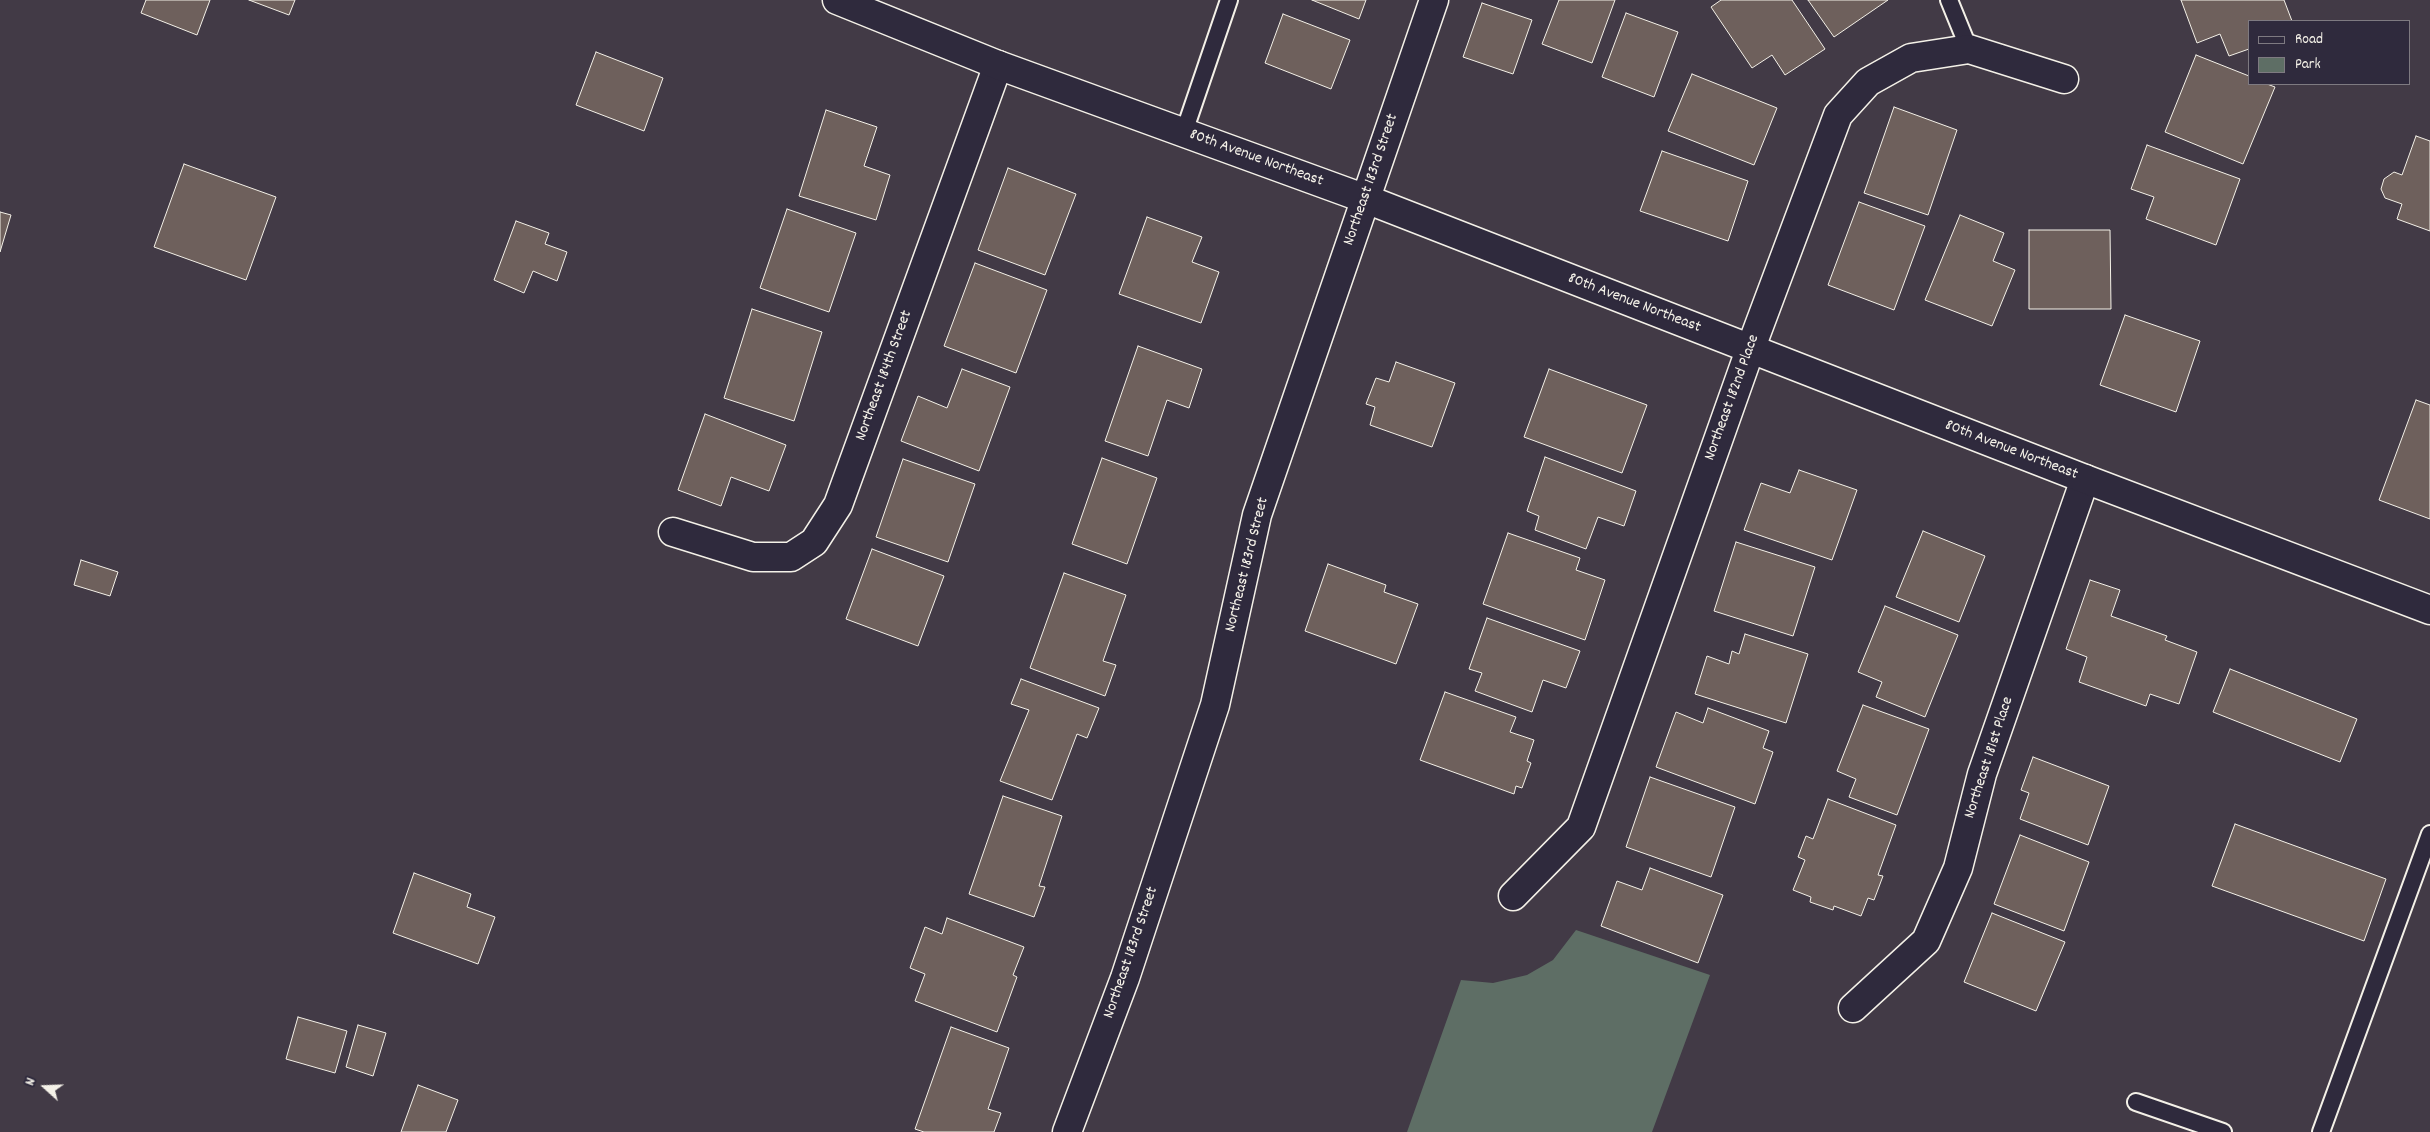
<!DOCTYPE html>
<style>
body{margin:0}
#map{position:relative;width:2430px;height:1132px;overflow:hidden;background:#423a46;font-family:Dekko,sans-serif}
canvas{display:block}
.legend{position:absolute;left:2248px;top:20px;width:162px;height:65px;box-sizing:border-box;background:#2f2a3d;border:1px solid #7e7a81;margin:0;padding:6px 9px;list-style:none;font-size:15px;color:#f4f1e8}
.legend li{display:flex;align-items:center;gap:10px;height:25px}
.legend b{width:25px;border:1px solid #7e7a81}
.north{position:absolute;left:20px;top:1062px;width:50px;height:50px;-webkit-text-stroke:4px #2f2a3d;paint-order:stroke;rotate:290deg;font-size:14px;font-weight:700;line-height:20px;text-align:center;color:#f4f1e8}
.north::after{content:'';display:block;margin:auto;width:18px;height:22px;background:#f4f1e8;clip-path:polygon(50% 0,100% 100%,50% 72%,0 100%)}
</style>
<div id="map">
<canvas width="2430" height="1132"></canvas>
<ul class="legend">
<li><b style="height:6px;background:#2f2a3d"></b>Road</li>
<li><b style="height:14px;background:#5e6e65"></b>Park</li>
</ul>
<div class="north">N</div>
</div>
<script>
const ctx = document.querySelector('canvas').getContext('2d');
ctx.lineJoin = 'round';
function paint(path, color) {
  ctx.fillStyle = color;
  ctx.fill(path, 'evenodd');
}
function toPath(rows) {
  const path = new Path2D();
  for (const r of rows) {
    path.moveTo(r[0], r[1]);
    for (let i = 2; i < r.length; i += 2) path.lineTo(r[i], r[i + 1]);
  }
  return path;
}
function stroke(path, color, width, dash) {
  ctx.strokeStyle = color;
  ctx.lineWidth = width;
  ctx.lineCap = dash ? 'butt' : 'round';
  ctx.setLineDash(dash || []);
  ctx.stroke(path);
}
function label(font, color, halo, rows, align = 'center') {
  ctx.font = font + ' Dekko,sans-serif';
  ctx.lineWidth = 4;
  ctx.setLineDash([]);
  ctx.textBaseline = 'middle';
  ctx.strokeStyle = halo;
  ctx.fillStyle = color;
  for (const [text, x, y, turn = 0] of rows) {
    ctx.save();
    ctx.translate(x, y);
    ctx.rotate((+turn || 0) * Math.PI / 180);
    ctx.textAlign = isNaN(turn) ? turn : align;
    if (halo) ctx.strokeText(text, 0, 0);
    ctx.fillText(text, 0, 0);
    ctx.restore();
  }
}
const green = toPath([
 [1576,930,1710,975,1652,1132,1407,1132,1461,980,1493,983,1527,975,1553,960]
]);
const building = toPath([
 [146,0,210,0,197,35,141,13,146,0],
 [249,0,295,0,289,15,249,0],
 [1312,0,1366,0,1359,19,1312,0],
 [1559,0,1615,0,1592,63,1542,44,1559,0],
 [1721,0,1792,0,1825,49,1785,75,1772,55,1752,68,1711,7,1721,0],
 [1808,0,1888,0,1834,37,1808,0],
 [2181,0,2284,0,2292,21,2249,21,2249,49,2229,56,2220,34,2197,43,2181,0],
 [1482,3,1532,20,1513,74,1463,57,1482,3],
 [1626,13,1678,32,1654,97,1602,77,1626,13],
 [1283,14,1350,40,1331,89,1265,63,1283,14],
 [596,52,663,78,644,131,576,105,596,52],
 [2196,55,2249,76,2249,84,2267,84,2275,87,2243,164,2165,132,2196,55],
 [1692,74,1777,108,1754,165,1668,131,1692,74],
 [1894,107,1957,130,1928,215,1864,193,1894,107],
 [826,110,877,127,864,166,890,175,876,220,799,196,826,110],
 [2416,136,2430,141,2430,231,2397,219,2402,204,2385,198,2381,189,2384,179,2394,172,2402,175,2416,136],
 [2147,145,2240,179,2216,245,2146,219,2154,197,2131,189,2147,145],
 [1662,151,1748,181,1728,241,1640,211,1662,151],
 [184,164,276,197,246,280,154,247,184,164],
 [1008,168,1076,194,1045,275,978,250,1008,168],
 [1859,202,1925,226,1894,310,1828,285,1859,202],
 [787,209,856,233,829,312,760,288,787,209],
 [0,212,11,215,0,252,0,212],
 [1960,215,2004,233,1993,261,2015,270,1992,326,1925,300,1960,215],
 [1147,217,1202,237,1192,262,1219,272,1201,323,1119,294,1147,217],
 [516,221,549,233,545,244,567,252,557,281,533,271,524,293,494,280,516,221],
 [2029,230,2110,230,2111,309,2029,309,2029,230],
 [975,263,1047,290,1016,373,944,346,975,263],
 [752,309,822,332,794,421,724,398,752,309],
 [2125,315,2200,341,2176,412,2100,385,2125,315],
 [1138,346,1202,369,1189,408,1167,400,1148,456,1105,441,1138,346],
 [1396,362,1455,383,1432,447,1370,425,1375,407,1366,404,1376,378,1389,382,1396,362],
 [962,369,1010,387,979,471,901,441,918,396,947,408,962,369],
 [1549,369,1647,405,1622,473,1524,437,1549,369],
 [2416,400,2430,405,2430,519,2379,500,2416,400],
 [705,414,786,445,769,491,731,477,721,506,678,490,705,414],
 [1545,457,1636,491,1624,526,1598,517,1586,549,1535,530,1539,516,1527,511,1545,457],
 [1102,458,1157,478,1127,564,1072,544,1102,458],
 [903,459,975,484,948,562,876,537,903,459],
 [1799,470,1857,490,1832,560,1744,530,1761,483,1790,493,1799,470],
 [1923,531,1985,556,1959,622,1896,597,1923,531],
 [1508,533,1580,558,1576,570,1605,580,1585,640,1483,604,1508,533],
 [1736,542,1815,567,1793,636,1714,611,1736,542],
 [872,549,944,576,918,646,846,619,872,549],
 [81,560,118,572,110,596,74,585,81,560],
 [1328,564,1386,585,1384,592,1418,604,1396,664,1305,631,1328,564],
 [1064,573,1126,595,1103,661,1116,665,1105,696,1030,668,1064,573],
 [2090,580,2120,590,2111,616,2167,636,2165,640,2197,652,2179,704,2150,694,2146,706,2079,682,2087,657,2066,649,2090,580],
 [1885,606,1958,635,1925,717,1876,697,1882,682,1858,672,1885,606],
 [1487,618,1580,651,1566,688,1543,680,1532,712,1475,691,1482,673,1469,669,1487,618],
 [1745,634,1808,654,1786,723,1695,694,1707,656,1729,664,1732,651,1739,654,1745,634],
 [2230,669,2357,719,2340,762,2213,712,2230,669],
 [1021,679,1099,708,1087,738,1077,734,1052,800,1000,781,1029,710,1011,704,1021,679],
 [1445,692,1516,717,1510,732,1534,740,1527,761,1531,763,1522,788,1516,786,1514,794,1420,760,1445,692],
 [1863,705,1929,729,1897,815,1849,797,1856,779,1837,771,1863,705],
 [1708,708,1769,731,1763,748,1773,752,1755,804,1656,767,1676,712,1703,723,1708,708],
 [2033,757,2109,786,2088,845,2020,819,2029,793,2021,790,2033,757],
 [1650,777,1735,807,1711,877,1626,847,1650,777],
 [1003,796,1062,816,1039,886,1045,887,1034,917,969,894,1003,796],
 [1828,799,1896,825,1878,875,1883,876,1874,900,1868,898,1861,916,1834,906,1833,910,1810,902,1811,897,1793,890,1805,860,1798,857,1806,836,1813,839,1828,799],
 [2235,824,2386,879,2364,941,2212,886,2235,824],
 [2020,835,2089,862,2064,931,1994,904,2020,835],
 [1650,868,1723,895,1698,963,1601,926,1617,881,1642,890,1650,868],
 [414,873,471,894,467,907,495,917,478,964,393,933,414,873],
 [1992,913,2065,942,2036,1011,1964,982,1992,913],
 [947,918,1024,947,1013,975,1017,977,997,1032,915,1001,925,974,910,968,925,927,942,934,947,918],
 [298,1017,347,1031,335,1073,286,1059,298,1017],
 [358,1025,386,1033,373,1076,346,1067,358,1025],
 [951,1027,1009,1048,988,1109,1001,1113,994,1132,924,1132,915,1129,951,1027],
 [418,1085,458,1100,446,1132,401,1132,418,1085]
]);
const lane = toPath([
 [1949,0,1969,49],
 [1184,132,1229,0],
 [2136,1102,2223,1132],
 [2321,1132,2430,834]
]);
const street = toPath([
 [673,532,753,557,791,557,814,542,838,505,998,65],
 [1513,896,1581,827,1750,350,1838,115,1868,82,1911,58,1969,49,2064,79],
 [1853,1008,1926,941,1958,868,1982,774,2085,479],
 [1067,1132,1125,978,1215,705,1257,515,1434,0]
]);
const secondary = toPath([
 [837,0,998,65,1366,199,2085,479,2430,610]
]);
const streetNames = [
 ["80th Avenue Northeast",1256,159,20],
 ["Northeast 183rd Street",1372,180,-71],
 ["80th Avenue Northeast",1634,304,21],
 ["Northeast 184th Street",885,376,-70],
 ["Northeast 182nd Place",1733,398,-70],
 ["80th Avenue Northeast",2011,451,21],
 ["Northeast 183rd Street",1248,565,-76],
 ["Northeast 181st Place",1990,758,-72],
 ["Northeast 183rd Street",1132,953,-71]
];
paint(green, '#5e6e65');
paint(building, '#6e605c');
stroke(building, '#f4f1e8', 1);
stroke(lane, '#f4f1e8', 20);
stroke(street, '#f4f1e8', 31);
stroke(secondary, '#f4f1e8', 31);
stroke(lane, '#2f2a3d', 16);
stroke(street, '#2f2a3d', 28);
stroke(secondary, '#2f2a3d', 28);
label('16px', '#f4f1e8', '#2f2a3d', streetNames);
</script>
